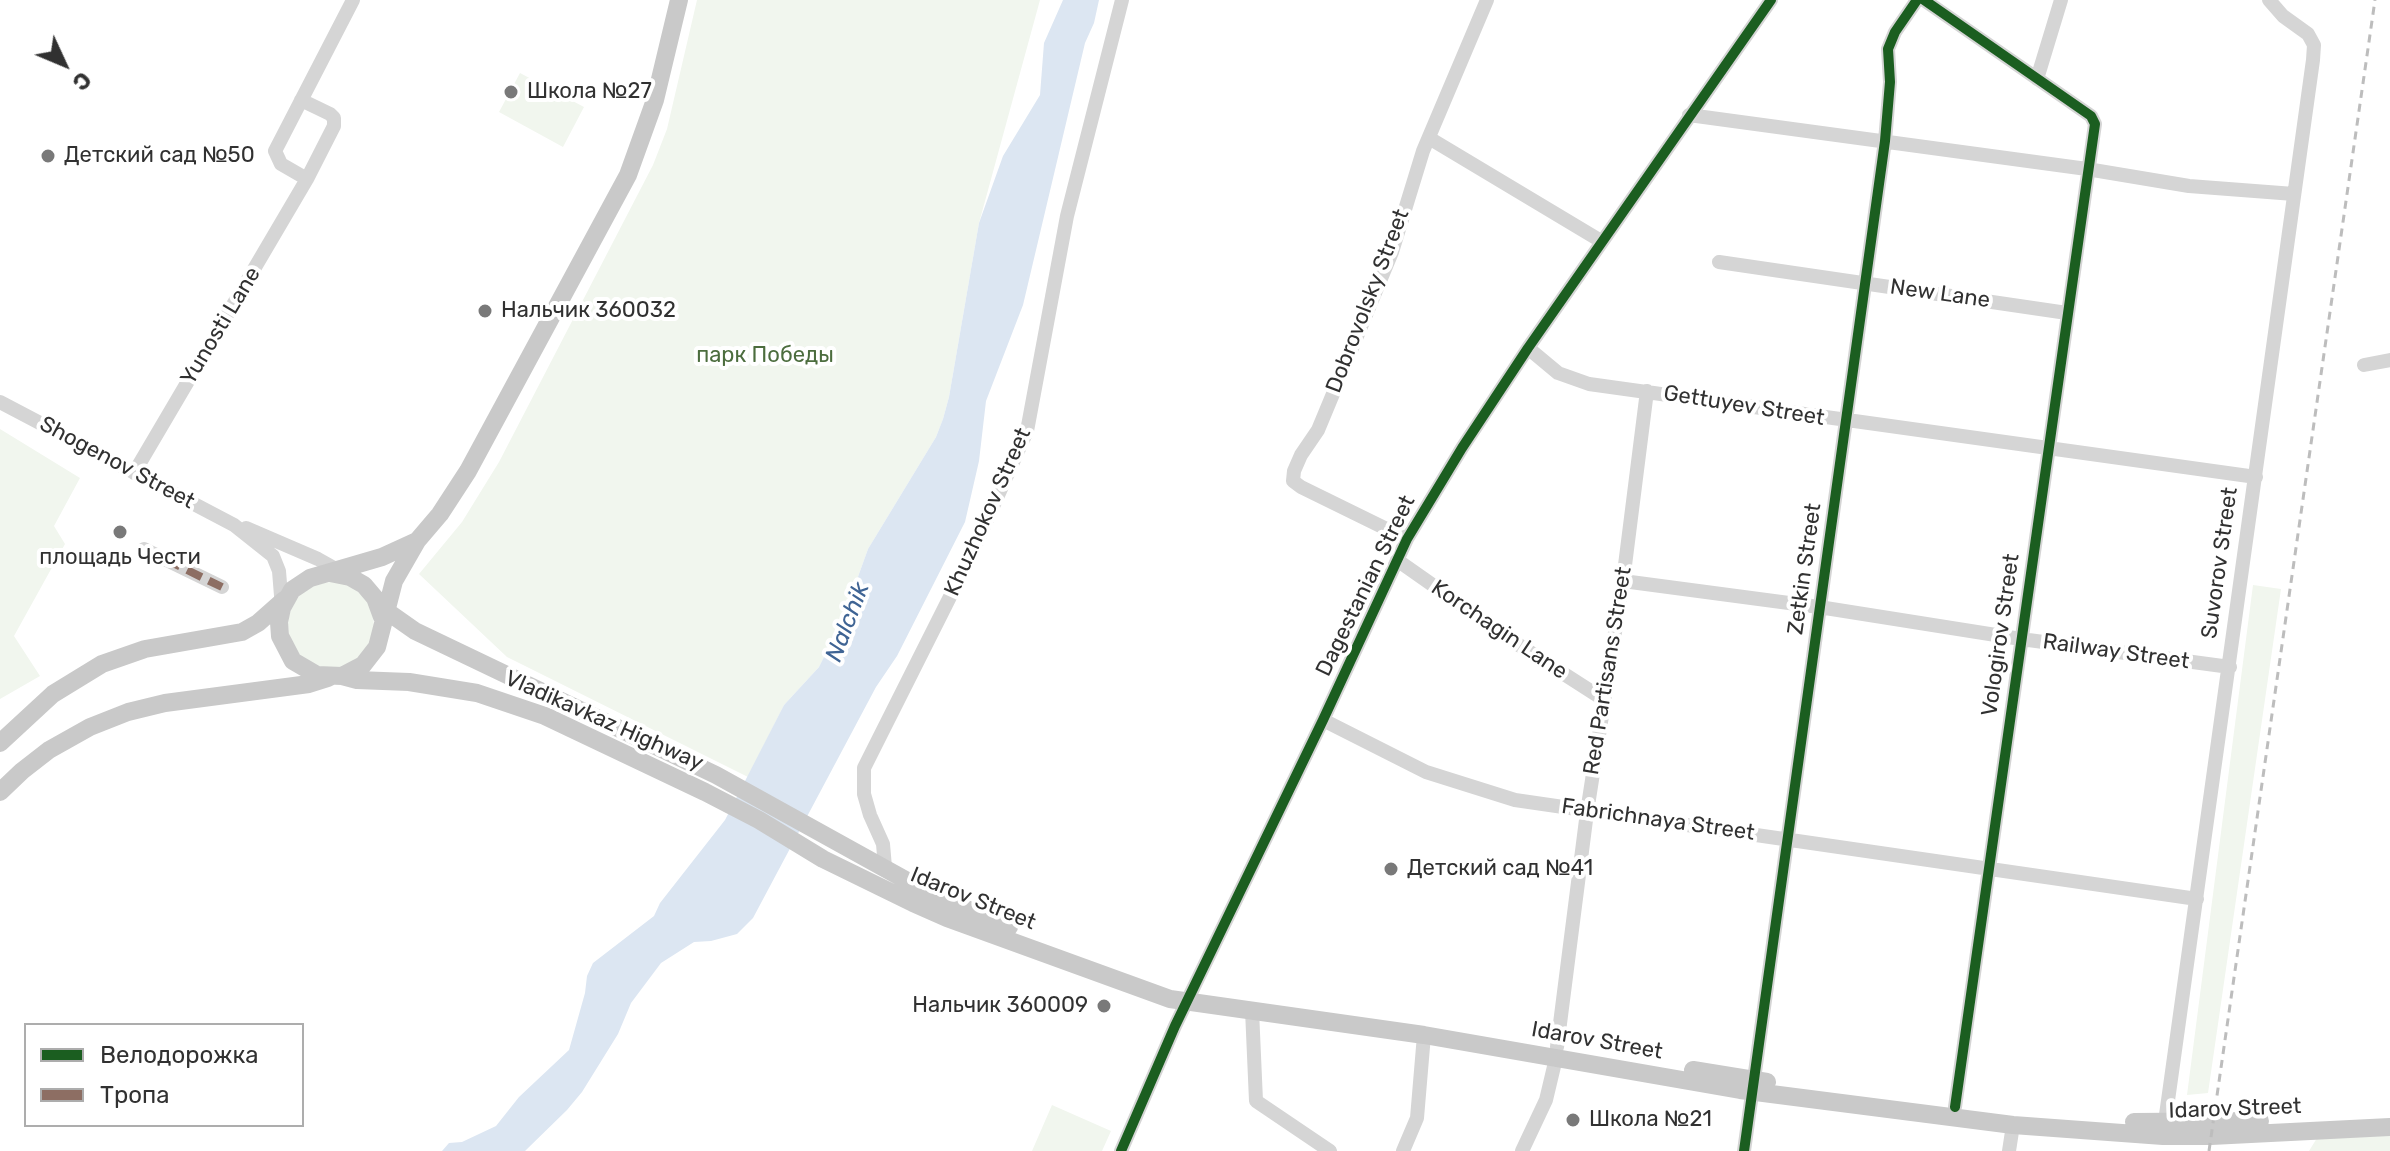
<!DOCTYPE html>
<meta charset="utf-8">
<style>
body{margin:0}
#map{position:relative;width:2390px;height:1151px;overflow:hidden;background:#fff;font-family:Rubik,sans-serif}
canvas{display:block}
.legend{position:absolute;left:24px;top:1023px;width:280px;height:104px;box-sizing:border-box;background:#fff;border:2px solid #adadad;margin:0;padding:10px 14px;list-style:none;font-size:24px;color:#313131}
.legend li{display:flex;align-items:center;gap:16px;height:40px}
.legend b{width:40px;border:2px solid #adadad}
.north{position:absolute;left:24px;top:24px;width:80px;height:80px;-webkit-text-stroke:6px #fff;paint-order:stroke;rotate:134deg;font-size:22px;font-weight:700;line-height:32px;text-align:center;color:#313131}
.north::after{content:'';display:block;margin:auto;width:28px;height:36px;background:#313131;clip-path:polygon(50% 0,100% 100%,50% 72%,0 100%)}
</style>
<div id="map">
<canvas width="2390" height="1151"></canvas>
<ul class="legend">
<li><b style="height:10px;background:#1b5e20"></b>Велодорожка</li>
<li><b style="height:10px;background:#8d6e63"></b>Тропа</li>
</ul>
<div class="north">С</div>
</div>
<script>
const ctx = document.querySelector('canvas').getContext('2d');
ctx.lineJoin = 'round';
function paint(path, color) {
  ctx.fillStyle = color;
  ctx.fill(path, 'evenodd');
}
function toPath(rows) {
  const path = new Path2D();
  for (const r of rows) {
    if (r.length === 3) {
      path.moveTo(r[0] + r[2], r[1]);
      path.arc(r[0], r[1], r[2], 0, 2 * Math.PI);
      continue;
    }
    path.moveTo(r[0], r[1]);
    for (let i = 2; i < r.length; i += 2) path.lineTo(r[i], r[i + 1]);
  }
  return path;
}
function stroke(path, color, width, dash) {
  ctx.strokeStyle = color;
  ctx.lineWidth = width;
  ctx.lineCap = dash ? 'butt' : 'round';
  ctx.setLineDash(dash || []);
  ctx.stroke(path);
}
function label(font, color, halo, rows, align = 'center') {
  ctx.font = font + ' Rubik,sans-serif';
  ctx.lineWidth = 8;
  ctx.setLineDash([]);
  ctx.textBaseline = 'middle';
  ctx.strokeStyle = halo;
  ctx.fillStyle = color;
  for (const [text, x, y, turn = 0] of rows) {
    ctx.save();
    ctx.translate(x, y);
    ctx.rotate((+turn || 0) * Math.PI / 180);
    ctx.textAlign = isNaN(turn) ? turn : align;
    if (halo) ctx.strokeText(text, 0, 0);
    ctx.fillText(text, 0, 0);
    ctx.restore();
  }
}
const green = toPath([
 [697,0,1040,0,979,223,949,397,943,419,936,437,868,549,842,621,819,667,784,705,748,777,507,657,419,574,462,522,499,462,653,165,667,129],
 [520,73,584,107,563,147,499,112],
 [0,429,80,478,54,526,65,544,14,636,40,676,0,699],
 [331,625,43],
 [2253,585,2281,589,2208,1093,2187,1095],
 [1052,1105,1111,1131,1102,1151,1032,1151],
 [2390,1134,2390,1151,2309,1151,2317,1138]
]);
const water = toPath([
 [1063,0,1099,0,1094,23,1085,43,1023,305,986,401,979,461,965,522,897,656,876,687,753,918,737,934,711,941,694,942,661,963,631,1003,618,1034,582,1092,567,1110,525,1151,442,1151,449,1143,462,1142,496,1126,519,1097,569,1050,585,993,587,976,593,963,654,916,660,903,725,820,784,705,819,667,842,621,868,549,936,437,943,419,949,397,979,223,1003,156,1040,95,1044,43]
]);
const minor = toPath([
 [1924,0,2091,116,2095,124,1955,1107],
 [2037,79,2061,0],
 [1689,115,2087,169,2189,186,2294,194],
 [1429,138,1601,241],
 [307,179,281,164,275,151,353,0],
 [1719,262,2067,313],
 [1528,348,1558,373,1589,384,2256,477],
 [2364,365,2390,360],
 [0,402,234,525,273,556,279,571,282,608],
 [134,473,307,179,334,126,334,118,330,114,301,100],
 [246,528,318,559,343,573],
 [1407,539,1301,487,1293,481,1294,471,1301,455,1318,430,1392,252,1423,151,1487,0],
 [144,549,222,587],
 [1397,560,1508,638,1603,699],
 [1623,581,1819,607,2021,639,2230,667],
 [1323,720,1426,772,1515,800,2197,899],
 [885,867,883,844,870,815,864,794,864,768,971,555,1027,431,1067,216,1122,0],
 [1252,1010,1256,1101,1330,1151],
 [1557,1047,1587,812,1623,581,1647,391],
 [2165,1122,2313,60,2314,45,2308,34,2283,16,2269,0],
 [1121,1151,1175,1026,1323,720,1407,539,1462,448,1528,348,1771,0],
 [1403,1151,1417,1118,1424,1035],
 [1522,1151,1546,1100,1556,1058],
 [1744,1151,1885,141,1890,82,1888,49,1895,32,1917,0],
 [2009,1151,2013,1125]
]);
const major = toPath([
 [417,541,382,557,310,578,292,590,282,608,279,622,280,636,293,661,317,675,342,676,363,665,377,647,394,581,417,541,440,514,468,471,628,175,655,100,679,0],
 [330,573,350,577,364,585,375,598,382,617],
 [378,605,415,631,716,775,931,894,1009,927],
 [342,676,357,680,409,682,477,693,545,716,705,792,759,820,823,859,913,903,947,918,1170,999,1424,1035,1740,1090,2013,1125,2163,1136,2211,1136,2390,1127],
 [0,743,53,694,102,664,145,649,242,632,258,623,284,600],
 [0,792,22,771,49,750,90,727,128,712,165,703,309,684,328,678],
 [1693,1070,1767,1082],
 [2134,1122,2260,1121]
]);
const rail = toPath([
 [2209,1151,2375,0]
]);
const quiet = toPath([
 [144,549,222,587]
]);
const cycleway = toPath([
 [1924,0,2091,116,2095,124,1955,1107],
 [1121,1151,1175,1026,1323,720,1407,539,1462,448,1528,348,1771,0],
 [1744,1151,1885,141,1890,82,1888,49,1895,32,1917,0]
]);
const markers = [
 [511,92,8,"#797979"],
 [48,156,8,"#797979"],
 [485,311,8,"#797979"],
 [120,532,8,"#797979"],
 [1391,869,8,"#797979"],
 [1104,1006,8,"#797979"],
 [1573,1120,8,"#797979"]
];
const poiNames = [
 ["Школа №27",527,92],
 ["Детский сад №50",64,156],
 ["Нальчик 360032",501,311],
 ["площадь Чести",120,558,"center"],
 ["Детский сад №41",1407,869],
 ["Нальчик 360009",1088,1006,"right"],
 ["Школа №21",1589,1120]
];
const streetNames = [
 ["New Lane",1940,294,8],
 ["Dobrovolsky Street",1368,301,-69],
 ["Yunosti Lane",221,326,-59],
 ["Gettuyev Street",1744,406,9],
 ["Shogenov Street",117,463,28],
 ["Khuzhokov Street",988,512,-66],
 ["Suvorov Street",2220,563,-82],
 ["Zetkin Street",1805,569,-82],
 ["Dagestanian Street",1366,586,-64],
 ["Korchagin Lane",1499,630,34],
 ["Vologirov Street",2001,635,-82],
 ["Railway Street",2116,652,8],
 ["Red Partisans Street",1608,671,-81],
 ["Vladikavkaz Highway",604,721,24],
 ["Fabrichnaya Street",1658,820,8],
 ["Idarov Street",973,899,22],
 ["Idarov Street",1597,1041,10],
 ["Idarov Street",2235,1109,-2]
];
const parkNames = [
 ["парк Победы",765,356]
];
const waterNames = [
 ["Nalchik",848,622,-69]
];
paint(green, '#f1f6ee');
paint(water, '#dce6f2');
stroke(minor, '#d5d5d5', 14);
stroke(major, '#c9c9c9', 18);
stroke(rail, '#bdbdbd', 3, [8, 6]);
stroke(quiet, '#8d6e63', 8, [16, 8]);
stroke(cycleway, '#1b5e20', 10);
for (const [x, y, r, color] of markers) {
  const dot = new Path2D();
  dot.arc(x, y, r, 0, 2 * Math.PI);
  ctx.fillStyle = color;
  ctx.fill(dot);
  stroke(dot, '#fff', 3);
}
label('22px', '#313131', '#fff', poiNames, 'left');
label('22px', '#313131', '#fff', streetNames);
label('22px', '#4c6d3e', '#fff', parkNames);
label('italic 24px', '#3f6494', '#fff', waterNames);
</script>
